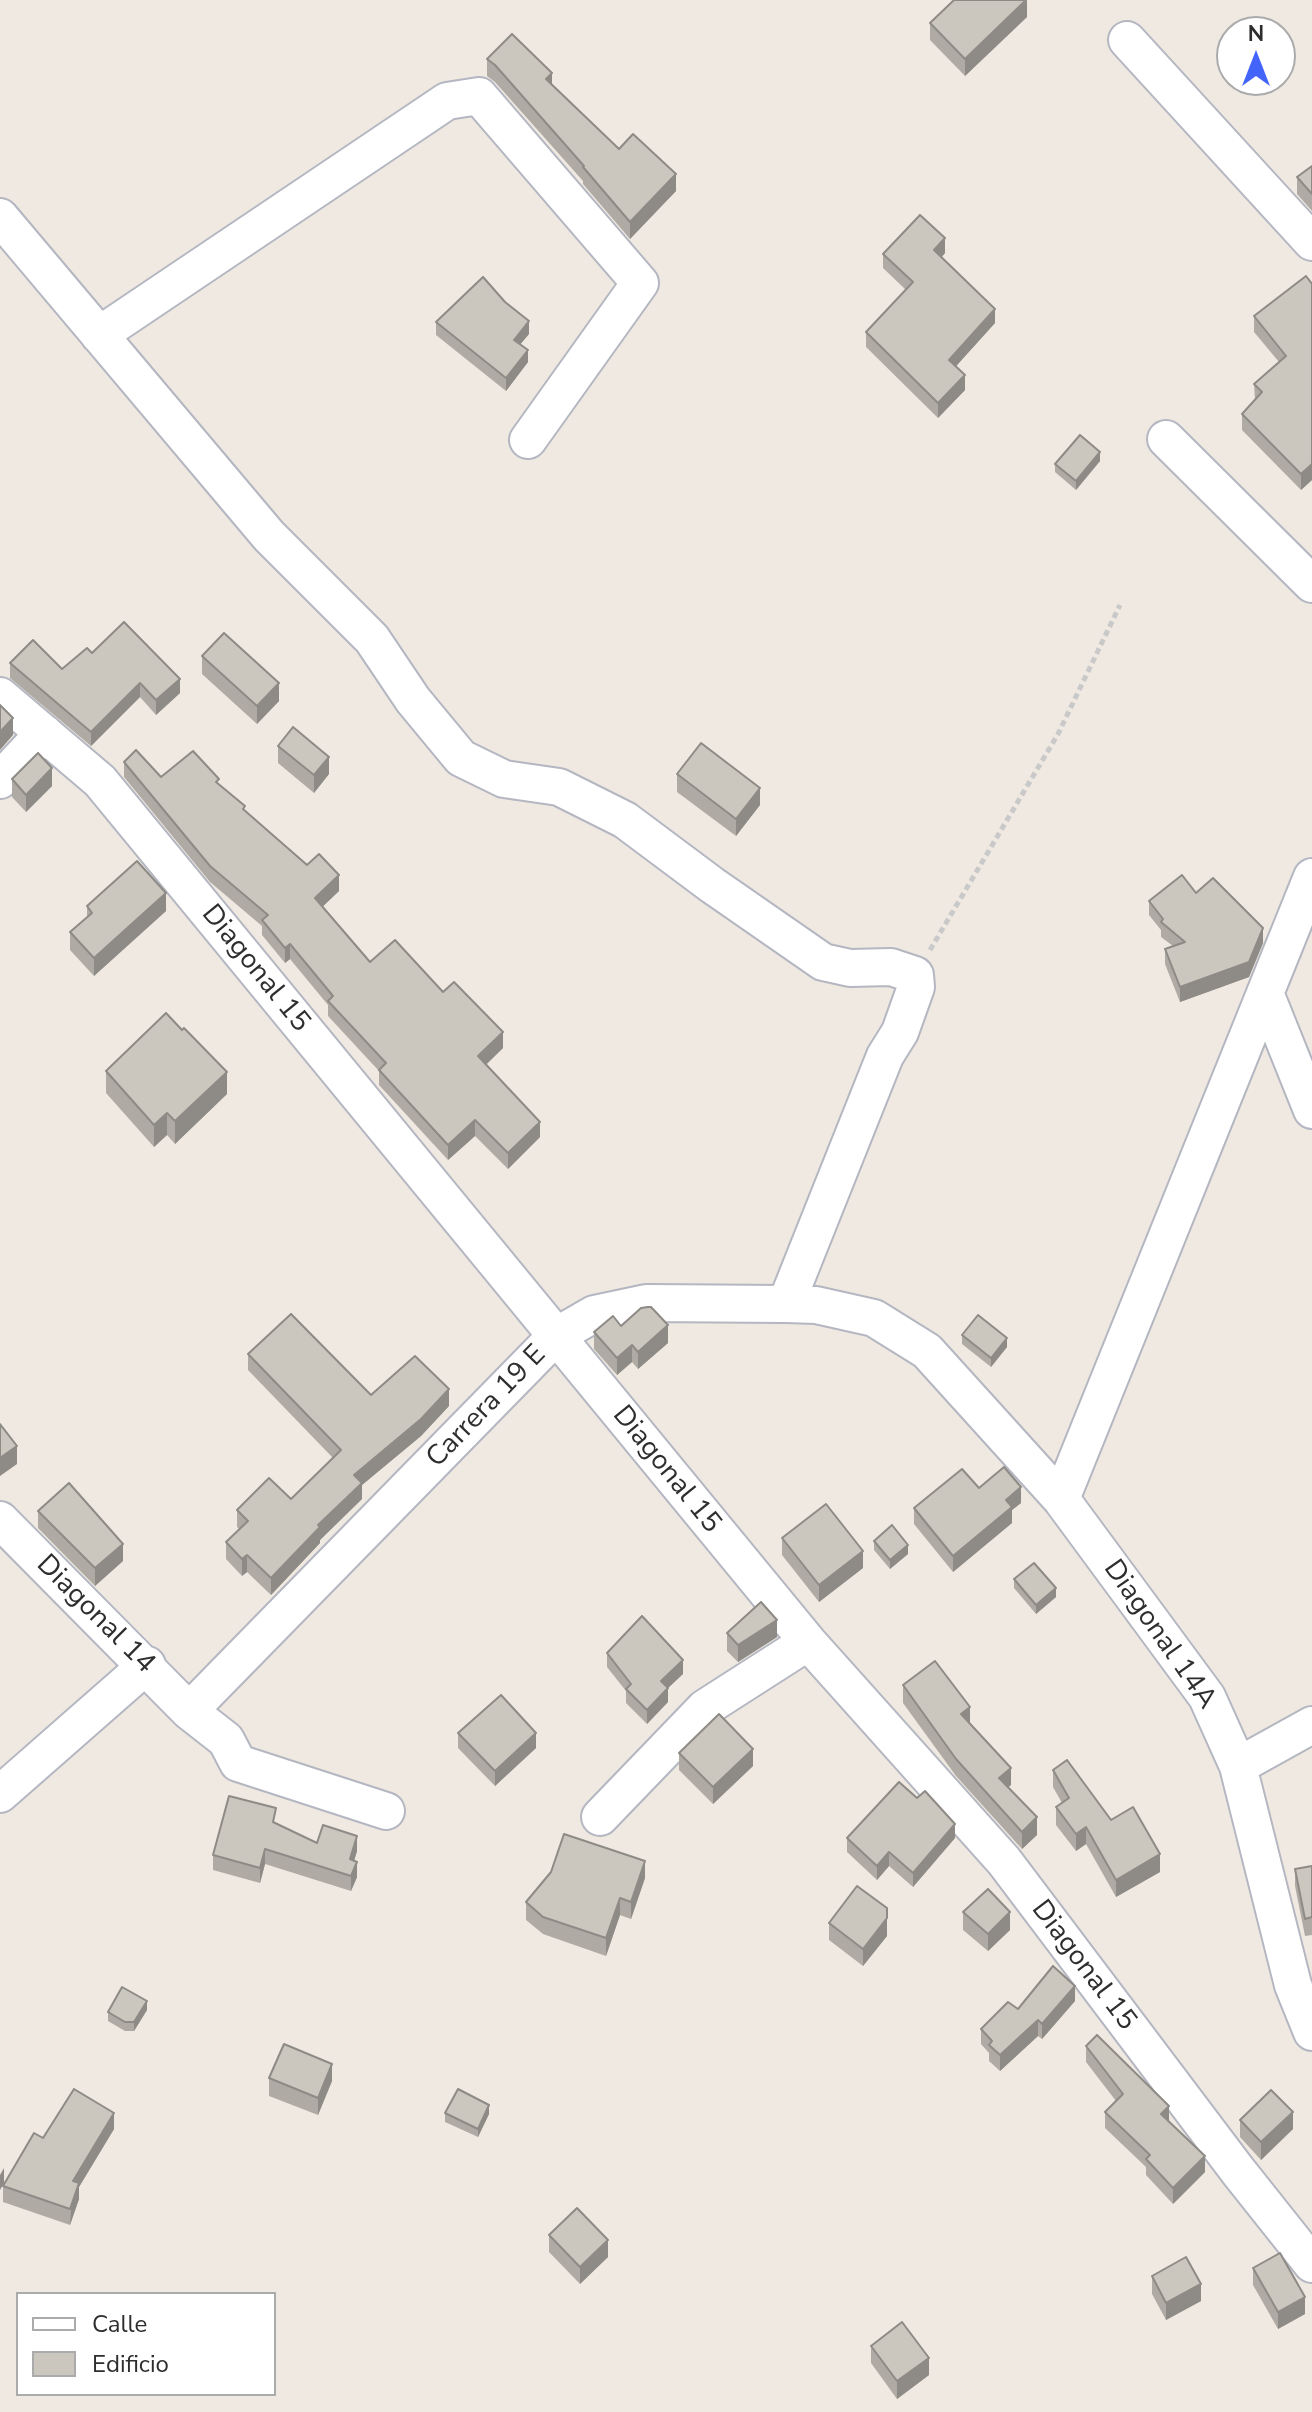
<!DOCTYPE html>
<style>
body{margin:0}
#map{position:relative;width:1312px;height:2412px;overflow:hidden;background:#efe9e1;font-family:"Nunito Sans",sans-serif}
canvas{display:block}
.legend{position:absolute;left:16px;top:2292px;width:260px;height:104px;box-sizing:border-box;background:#fff;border:2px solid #ababab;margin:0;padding:10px 14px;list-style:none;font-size:24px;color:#2e2e2e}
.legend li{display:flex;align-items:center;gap:16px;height:40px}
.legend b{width:40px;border:2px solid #ababab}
.north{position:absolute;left:1216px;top:16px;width:80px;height:80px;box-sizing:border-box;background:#fff;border:2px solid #ababab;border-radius:50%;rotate:0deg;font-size:22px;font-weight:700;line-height:32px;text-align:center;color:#2e2e2e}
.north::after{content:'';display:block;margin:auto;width:28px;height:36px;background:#4264fb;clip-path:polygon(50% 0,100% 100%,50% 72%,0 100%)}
</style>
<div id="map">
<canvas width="1312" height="2412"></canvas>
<ul class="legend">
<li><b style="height:10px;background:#fff"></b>Calle</li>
<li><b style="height:22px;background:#cbc7bf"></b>Edificio</li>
</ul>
<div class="north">N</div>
</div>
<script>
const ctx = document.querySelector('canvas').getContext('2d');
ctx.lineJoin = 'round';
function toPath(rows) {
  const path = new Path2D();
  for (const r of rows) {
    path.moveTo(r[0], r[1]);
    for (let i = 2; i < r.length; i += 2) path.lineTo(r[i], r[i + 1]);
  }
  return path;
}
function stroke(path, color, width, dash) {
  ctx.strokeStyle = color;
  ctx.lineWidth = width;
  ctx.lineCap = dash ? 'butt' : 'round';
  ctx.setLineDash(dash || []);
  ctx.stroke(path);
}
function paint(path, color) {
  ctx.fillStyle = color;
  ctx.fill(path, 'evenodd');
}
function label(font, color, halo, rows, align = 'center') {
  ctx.font = font + ' "Nunito Sans",sans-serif';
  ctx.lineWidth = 8;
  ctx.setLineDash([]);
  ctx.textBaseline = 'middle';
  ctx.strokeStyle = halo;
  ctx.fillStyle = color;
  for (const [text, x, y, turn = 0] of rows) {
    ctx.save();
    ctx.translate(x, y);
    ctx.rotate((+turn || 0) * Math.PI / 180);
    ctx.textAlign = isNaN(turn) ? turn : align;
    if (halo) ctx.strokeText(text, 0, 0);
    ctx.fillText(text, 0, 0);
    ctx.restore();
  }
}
const path = toPath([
 [930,950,1058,734,1120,605]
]);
const minor = toPath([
 [1127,40,1312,242],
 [0,217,269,536,372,639,413,700,461,758,504,779,559,787,625,820,712,885,823,962,850,968,891,967,915,975,916,987,900,1032,885,1056,786,1304],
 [99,335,447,101,479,96,640,283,528,440],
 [1166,439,1312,584],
 [0,696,100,781,808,1642,1004,1861,1238,2171,1312,2264],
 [0,780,44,733],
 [1265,993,1312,1110],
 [1061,1499,1312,877],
 [0,1520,189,1711,226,1740,238,1763,386,1811],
 [189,1711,556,1336,594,1314,646,1303,786,1304,816,1305,874,1318,927,1351,1061,1499,1207,1697,1238,1766,1293,1985,1312,2032],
 [1238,1766,1312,1725],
 [0,1794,147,1665],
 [600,1817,705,1708,808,1642]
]);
const wall = toPath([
 [1027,17,965,76,930,40,930,23],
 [487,59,552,85,619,149,676,191,630,239,583,184,583,181,495,82,487,76],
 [1312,166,1312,211,1297,194,1297,177],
 [945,253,942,257,995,323,956,366,965,390,938,418,866,347,866,332,906,290,883,268,883,254],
 [1312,284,1312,480,1301,490,1242,430,1242,414,1255,400,1254,384,1279,362,1254,332,1254,316],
 [436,322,529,334,520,344,528,362,506,391,436,335],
 [1100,461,1076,490,1055,472,1055,464],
 [92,653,180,693,156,715,140,697,91,746,10,678,10,663,62,669],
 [202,656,279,701,257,724,202,674],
 [278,746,329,774,314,793,278,763],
 [124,762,161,777,219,785,245,811,339,891,322,907,370,962,443,992,503,1048,486,1065,540,1137,508,1169,475,1136,448,1160,379,1085,379,1071,328,1016,328,1005,290,959,285,963,262,935,262,926,210,882,124,777],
 [677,774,760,805,736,836,677,792],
 [12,779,52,786,26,812,12,797],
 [1196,893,1263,943,1249,977,1180,1002,1165,964,1165,949,1173,946,1161,937,1161,930,1149,915,1149,901],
 [87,906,166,911,94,976,70,950,70,932,87,917],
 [182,1030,227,1094,175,1144,167,1135,154,1147,106,1093,106,1071],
 [621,1326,668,1343,638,1369,632,1362,617,1375,594,1349,594,1332],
 [962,1335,1007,1347,991,1367,962,1344],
 [248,1354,371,1395,449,1406,421,1436,362,1485,362,1499,320,1540,320,1543,271,1595,247,1572,242,1576,226,1559,226,1542,239,1529,237,1527,237,1510,291,1499,333,1458,248,1370],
 [979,1488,1021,1503,1012,1510,1012,1523,953,1572,914,1524,914,1508],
 [38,1511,123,1561,95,1586,38,1528],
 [782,1538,863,1568,819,1602,782,1555],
 [874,1541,908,1554,890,1569,874,1550],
 [1014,1579,1056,1597,1036,1614,1014,1588],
 [727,1633,777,1637,738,1662,727,1651],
 [607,1653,683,1674,668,1688,668,1702,647,1724,626,1703,626,1691,607,1667],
 [903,1685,970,1724,1011,1785,1008,1787,1037,1835,1022,1849,956,1776,903,1703],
 [458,1733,536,1748,495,1786,458,1748],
 [679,1753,753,1766,713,1804,679,1770],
 [1053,1770,1111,1820,1160,1872,1116,1897,1086,1844,1076,1851,1056,1825,1056,1807,1062,1803,1053,1787],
 [276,1824,317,1843,357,1851,354,1861,357,1877,351,1891,265,1864,260,1883,213,1870,213,1855],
 [847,1838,955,1838,913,1887,889,1866,877,1880,847,1852],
 [1312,1866,1312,1935,1305,1936,1295,1886,1295,1869],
 [645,1878,631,1919,620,1915,606,1956,543,1934,526,1920,526,1902],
 [963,1912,1010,1930,988,1951,963,1930],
 [829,1923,887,1936,863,1966,829,1940],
 [1075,2001,1042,2039,1038,2036,1000,2071,989,2061,989,2053,981,2044,981,2029,1018,2009],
 [147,2010,134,2031,125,2031,108,2021,108,2012],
 [1086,2046,1169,2122,1205,2172,1173,2204,1146,2175,1146,2167,1105,2128,1105,2112,1116,2101,1086,2062],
 [269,2078,332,2081,318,2115,269,2096],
 [445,2113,489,2114,478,2137,445,2122],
 [1240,2120,1293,2129,1261,2160,1240,2137],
 [114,2129,79,2187,79,2199,70,2225,3,2202,3,2186,43,2138],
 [549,2235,608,2257,580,2284,549,2252],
 [1253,2268,1305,2314,1278,2329,1253,2285],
 [1152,2276,1201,2301,1166,2320,1152,2294],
 [871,2346,929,2375,897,2399,871,2363]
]);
const shadedWall = toPath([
 [1027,0,1027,17,965,76,965,59],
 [552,73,552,90,546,79],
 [676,174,676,191,630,239,630,222],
 [945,238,945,253,934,265,934,250],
 [995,309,995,323,949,374,949,360],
 [529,321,529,334,514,352,514,340],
 [528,350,528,362,506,391,506,378],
 [965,375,965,390,938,418,938,403],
 [1100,452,1100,461,1076,490,1076,481],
 [1312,464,1312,480,1301,490,1301,474],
 [180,679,180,693,156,715,156,700],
 [140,683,140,697,91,746,91,732],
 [279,683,279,701,257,724,257,706],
 [13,718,13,735,0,750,0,732],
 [329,757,329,774,314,793,314,775],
 [52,768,52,786,26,812,26,795],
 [760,788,760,805,736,836,736,819],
 [339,875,339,891,315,914,315,898],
 [166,893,166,911,94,976,94,958],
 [1263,928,1263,943,1249,977,1180,1002,1180,987],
 [290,944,290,959,285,963,285,948],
 [503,1032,503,1048,478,1072,478,1056],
 [227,1072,227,1094,175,1144,175,1121],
 [167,1113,167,1135,154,1147,154,1125],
 [475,1120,475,1136,448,1160,448,1145],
 [540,1122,540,1137,508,1169,508,1153],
 [668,1325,668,1343,638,1369,638,1352],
 [1007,1338,1007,1347,991,1367,991,1358],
 [632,1345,632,1362,617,1375,617,1358],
 [449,1389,449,1406,421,1436,362,1485,362,1499,320,1540,320,1543,271,1595,271,1578,318,1525,354,1475],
 [17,1446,17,1464,0,1476,0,1458],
 [1021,1487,1021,1503,1012,1510,1012,1523,953,1572,953,1556,1006,1500],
 [123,1544,123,1561,95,1586,95,1568],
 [908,1545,908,1554,890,1569,890,1560],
 [863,1551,863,1568,819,1602,819,1585],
 [247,1555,247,1572,242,1576,242,1559],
 [1056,1588,1056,1597,1036,1614,1036,1605],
 [777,1620,777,1637,738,1662,738,1645],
 [683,1660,683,1674,668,1688,668,1702,647,1724,647,1710,661,1681],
 [970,1707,970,1725,961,1714],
 [536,1733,536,1748,495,1786,495,1771],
 [753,1749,753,1766,713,1804,713,1787],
 [1011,1768,1011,1785,999,1795,999,1778],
 [1037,1817,1037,1835,1022,1849,1022,1832],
 [955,1824,955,1838,913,1887,913,1873],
 [1086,1827,1086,1844,1076,1851,1076,1834],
 [357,1836,357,1851,350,1874,350,1859],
 [265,1849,265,1864,260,1883,260,1868],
 [889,1852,889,1866,877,1880,877,1866],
 [1160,1854,1160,1872,1116,1897,1116,1880],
 [645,1861,645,1878,631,1919,631,1902],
 [357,1862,357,1877,351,1891,351,1876],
 [620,1898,620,1915,606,1956,606,1938],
 [1010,1912,1010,1930,988,1951,988,1934],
 [887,1918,887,1936,863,1966,863,1949],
 [1075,1986,1075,2001,1042,2039,1042,2024],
 [147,2001,147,2010,134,2031,134,2022],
 [1038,2020,1038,2036,1000,2071,1000,2055],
 [332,2064,332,2081,318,2115,318,2098],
 [489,2105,489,2114,478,2137,478,2129],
 [1169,2106,1169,2122,1161,2114],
 [1293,2112,1293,2129,1261,2160,1261,2142],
 [114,2113,114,2129,79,2187,79,2199,70,2225,73,2181],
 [1205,2156,1205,2172,1173,2204,1173,2188],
 [4,2168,4,2183,0,2190,0,2175],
 [608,2240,608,2257,580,2284,580,2267],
 [1201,2284,1201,2301,1166,2320,1166,2303],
 [1305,2297,1305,2314,1278,2329,1278,2312],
 [929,2358,929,2375,897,2399,897,2381]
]);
const building = toPath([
 [954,0,1026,0,965,59,930,23,954,0],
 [512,34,552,73,546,79,619,149,633,134,676,174,630,222,583,167,584,166,495,65,487,59,512,34],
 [1312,166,1312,194,1297,177,1312,166],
 [920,215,945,238,934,250,995,309,949,360,965,375,938,403,866,332,913,282,883,254,920,215],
 [1306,276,1312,284,1312,464,1301,474,1242,414,1262,392,1254,384,1286,356,1254,316,1306,276],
 [483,277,505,302,529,321,514,340,528,350,506,378,436,322,483,277],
 [1080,435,1100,452,1076,481,1055,464,1080,435],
 [124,622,180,679,156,700,140,683,91,732,10,663,33,640,62,669,87,648,92,653,124,622],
 [224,633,279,683,257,706,202,656,224,633],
 [0,705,13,718,0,732,0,705],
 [293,727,329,757,314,775,278,746,293,727],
 [701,743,760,788,736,819,677,774,701,743],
 [136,750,161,777,193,751,219,779,216,782,245,806,243,809,307,865,319,854,339,875,315,898,370,962,395,940,443,992,454,982,503,1032,478,1056,540,1122,508,1153,475,1120,448,1145,379,1070,386,1063,328,1001,333,996,290,944,285,948,262,920,268,915,210,866,124,762,136,750],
 [38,753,52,768,26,795,12,779,38,753],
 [137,861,166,893,94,958,70,932,92,913,87,906,137,861],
 [1182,875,1196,893,1213,878,1263,928,1249,962,1180,987,1165,949,1185,942,1161,922,1163,919,1149,901,1182,875],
 [166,1013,182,1030,184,1028,227,1072,175,1121,167,1113,154,1125,106,1071,166,1013],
 [648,1307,651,1307,668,1325,638,1352,632,1345,617,1358,594,1332,613,1316,621,1326,641,1308,648,1307],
 [291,1314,371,1395,415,1356,449,1389,421,1419,354,1475,362,1483,318,1525,320,1527,271,1578,247,1555,242,1559,226,1542,248,1521,237,1510,269,1478,291,1499,341,1450,248,1354,291,1314],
 [978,1315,1007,1338,991,1358,962,1335,978,1315],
 [0,1424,17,1446,0,1458,0,1424],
 [1004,1467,1021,1487,1006,1500,1012,1507,953,1556,914,1508,962,1469,979,1488,1004,1467],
 [69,1483,123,1544,95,1568,38,1511,69,1483],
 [826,1504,863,1551,819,1585,782,1538,826,1504],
 [892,1525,908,1545,890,1560,874,1541,892,1525],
 [1034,1563,1056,1588,1036,1605,1014,1579,1034,1563],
 [761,1602,777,1620,738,1645,727,1633,761,1602],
 [642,1616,683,1660,661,1681,668,1688,647,1710,626,1689,631,1684,607,1653,642,1616],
 [935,1661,970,1707,961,1714,1011,1768,999,1778,1037,1817,1022,1832,956,1759,903,1685,935,1661],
 [501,1695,536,1733,495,1771,458,1733,501,1695],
 [719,1714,753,1749,713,1787,679,1753,719,1714],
 [1067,1760,1111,1820,1133,1807,1160,1854,1116,1880,1086,1827,1076,1834,1056,1807,1069,1798,1053,1770,1067,1760],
 [899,1782,917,1798,925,1791,955,1824,913,1873,889,1852,877,1866,847,1838,899,1782],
 [229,1796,276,1808,273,1822,317,1843,323,1825,357,1836,350,1859,357,1862,351,1876,265,1849,260,1868,213,1855,229,1796],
 [564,1834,645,1861,631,1902,620,1898,606,1938,543,1917,526,1902,551,1872,564,1834],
 [1312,1866,1312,1917,1305,1919,1295,1869,1312,1866],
 [857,1886,887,1908,887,1918,863,1949,829,1923,857,1886],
 [988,1889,1010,1912,988,1934,963,1912,988,1889],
 [1053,1966,1075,1986,1042,2024,1038,2020,1000,2055,989,2045,992,2041,981,2029,1008,2002,1018,2009,1053,1966],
 [122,1987,147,2001,134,2022,125,2022,108,2012,122,1987],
 [1097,2035,1169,2106,1161,2114,1205,2156,1173,2188,1146,2159,1150,2155,1105,2112,1123,2094,1086,2046,1097,2035],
 [284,2044,332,2064,318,2098,269,2078,284,2044],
 [74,2089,114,2113,73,2181,79,2183,70,2209,3,2186,34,2133,43,2138,74,2089],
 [458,2089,489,2105,478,2129,445,2113,458,2089],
 [1271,2090,1293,2112,1261,2142,1240,2120,1271,2090],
 [577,2208,608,2240,580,2267,549,2235,577,2208],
 [1280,2253,1305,2297,1278,2312,1253,2268,1280,2253],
 [1186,2257,1201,2284,1166,2303,1152,2276,1186,2257],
 [902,2322,929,2358,897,2381,871,2346,902,2322]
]);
const streetNames = [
 ["Diagonal 15",255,969,51],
 ["Carrera 19 E",487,1407,-46],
 ["Diagonal 15",666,1470,51],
 ["Diagonal 14",95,1615,45],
 ["Diagonal 14A",1159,1635,55],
 ["Diagonal 15",1083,1966,53]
];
stroke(minor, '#b4b7c1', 40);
stroke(path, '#c9c9c9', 5, [6, 4]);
stroke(minor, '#fff', 36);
paint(wall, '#afaba4');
paint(shadedWall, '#8e8b86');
paint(building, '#cbc7bf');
stroke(building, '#8e8b86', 2);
label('28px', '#2e2e2e', '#fff', streetNames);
</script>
